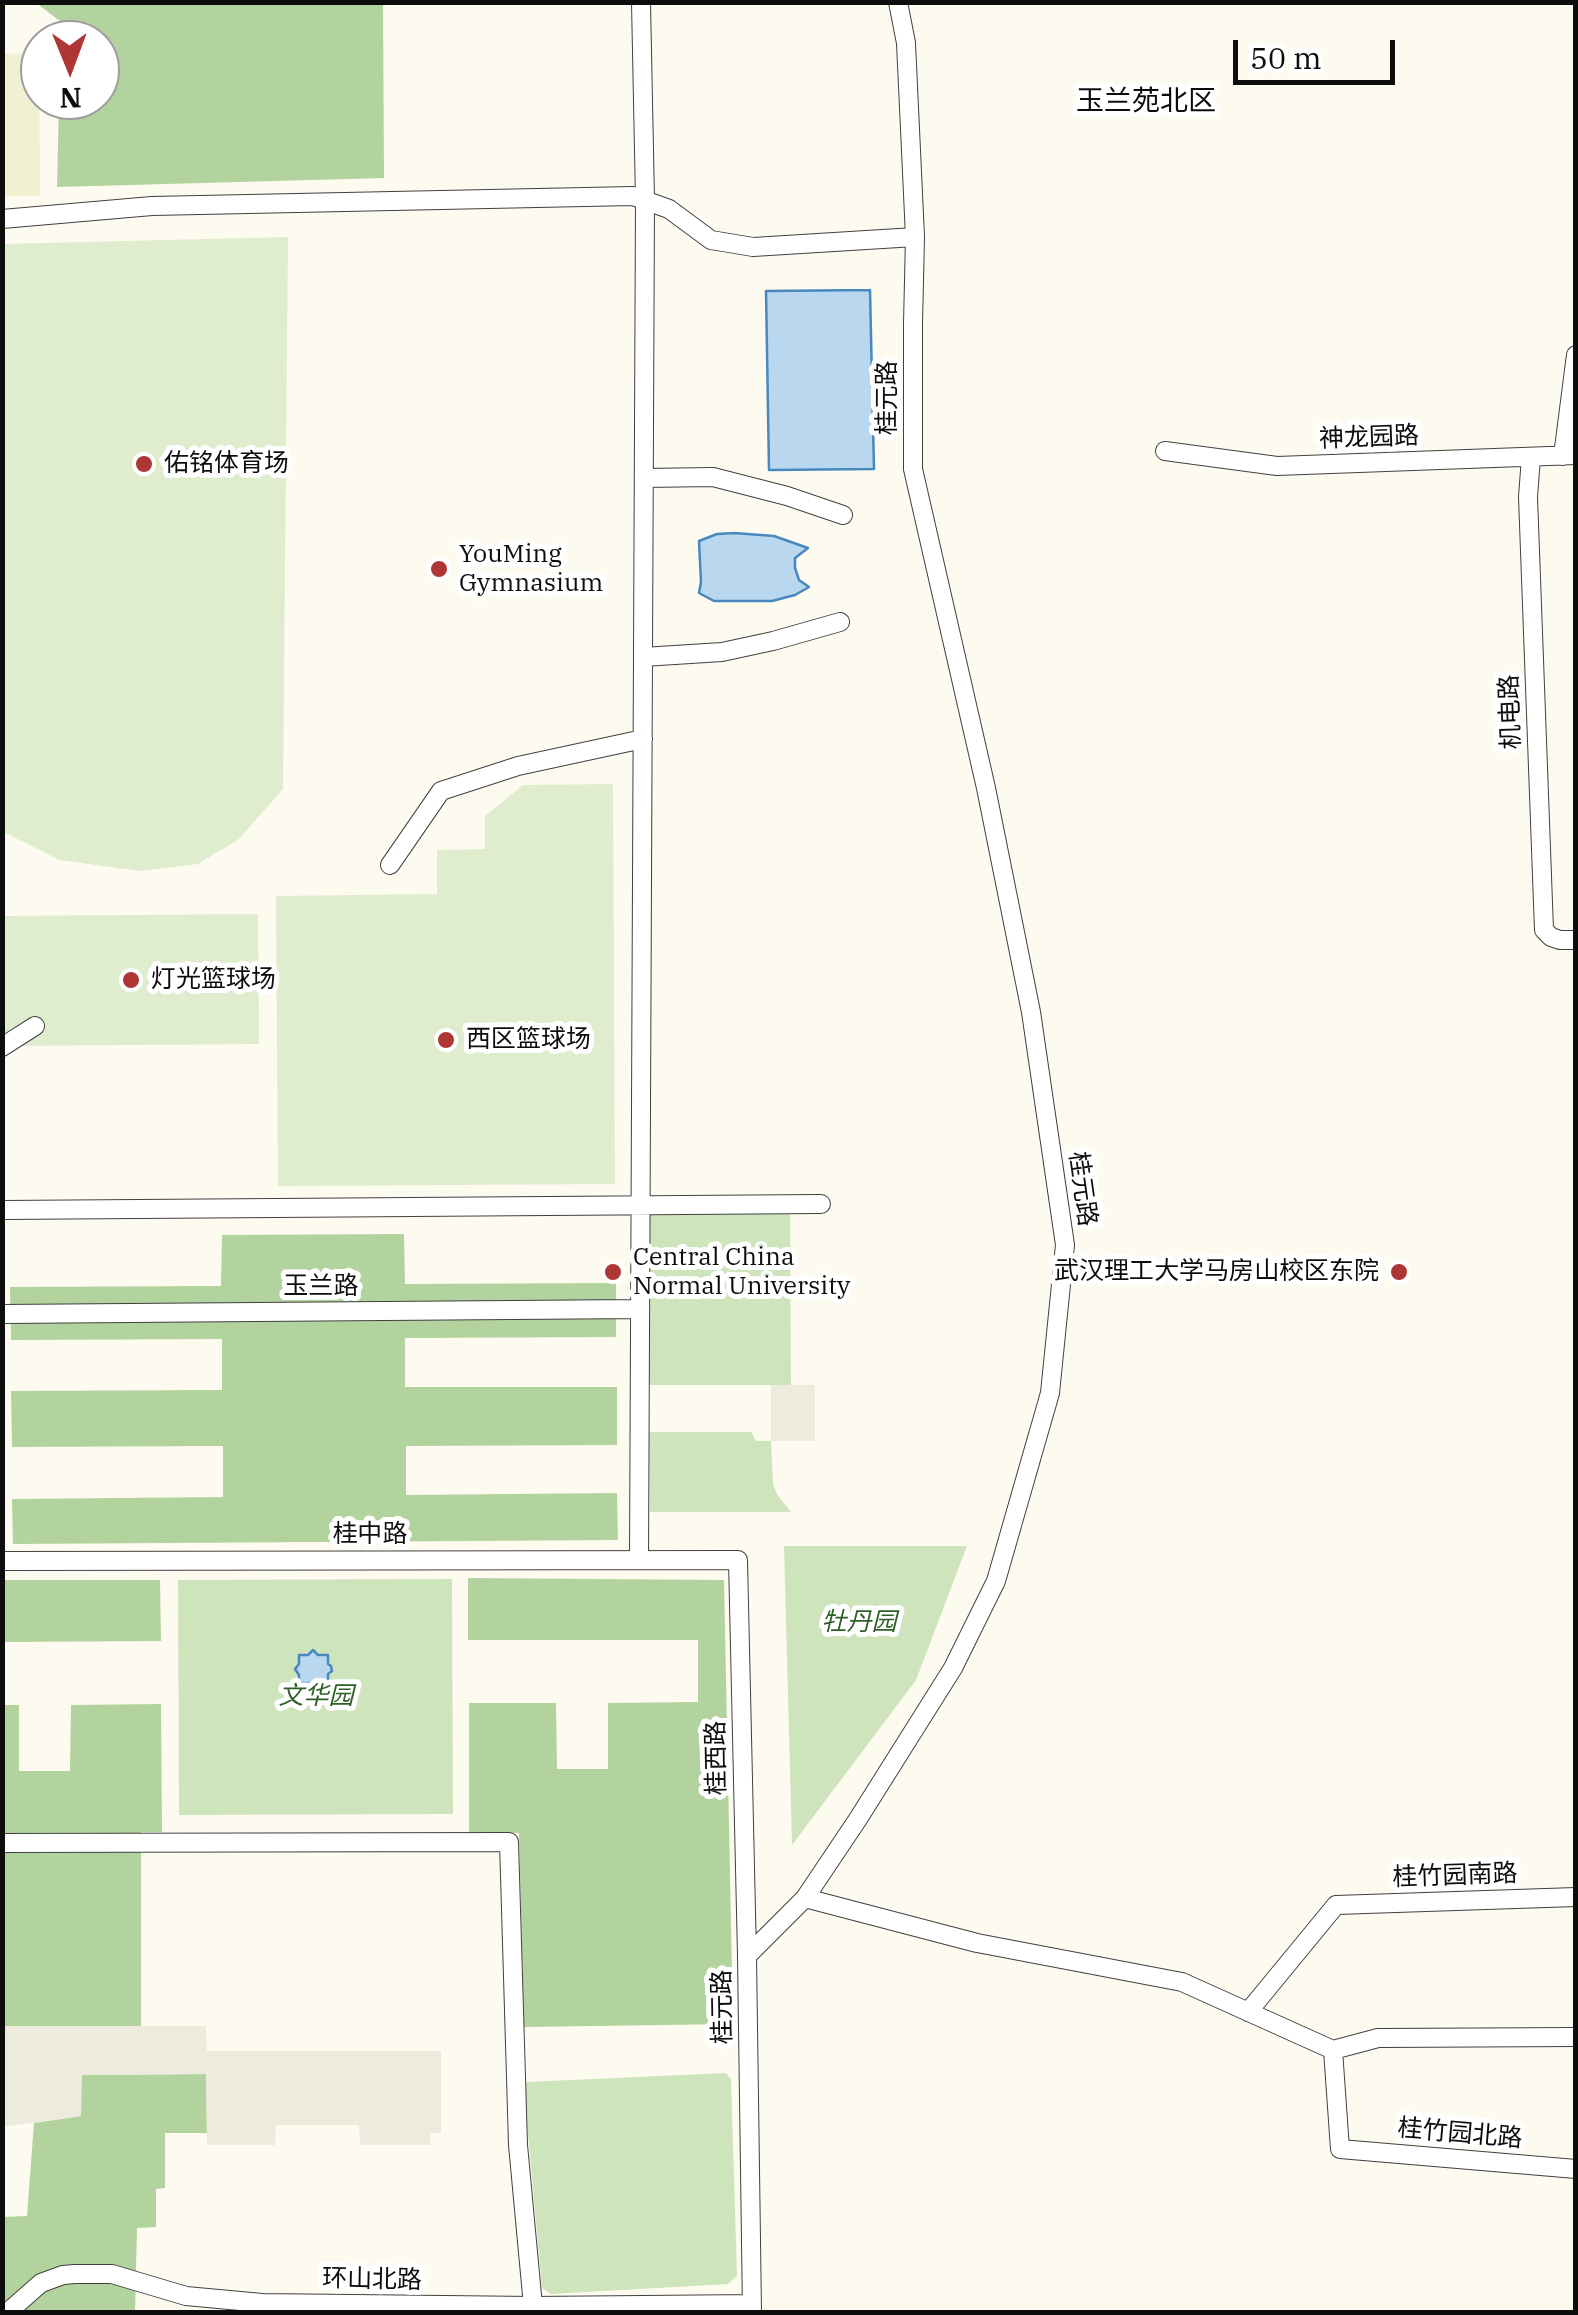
<!DOCTYPE html>
<meta charset="utf-8">
<style>
body{margin:0}
#map{position:relative;width:1578px;height:2315px;overflow:hidden;background:#fdfbef;font-family:"IBM Plex Serif",serif}
canvas{display:block}
.frame{position:absolute;inset:0;border:5px solid #0d0d0d;pointer-events:none}
.north{position:absolute;left:20px;top:20px;width:100px;height:100px;box-sizing:border-box;background:#fff;border:2px solid #9e9e9e;border-radius:50%;rotate:179deg;font-size:28px;font-weight:700;line-height:40px;text-align:center;color:#0d0d0d}
.north::after{content:'';display:block;margin:auto;width:35px;height:45px;background:#ae3634;clip-path:polygon(50% 0,100% 100%,50% 72%,0 100%)}
.scale{position:absolute;left:1233px;top:40px;width:162px;height:45px;box-sizing:border-box;border:5px solid #0d0d0d;border-top:0;padding-left:12px;font-size:30px;line-height:35px;white-space:nowrap;color:#0d0d0d;-webkit-text-stroke:8px #fff;paint-order:stroke}
</style>
<div id="map">
<canvas width="1578" height="2315"></canvas>
<div class="frame"></div>
<div class="north">N</div>
<div class="scale">50 m</div>
</div>
<script>
const ctx = document.querySelector('canvas').getContext('2d');
ctx.lineJoin = 'round';
function paint(path, color) {
  ctx.fillStyle = color;
  ctx.fill(path, 'evenodd');
}
function toPath(rows) {
  const path = new Path2D();
  for (const r of rows) {
    path.moveTo(r[0], r[1]);
    for (let i = 2; i < r.length; i += 2) path.lineTo(r[i], r[i + 1]);
  }
  return path;
}
function stroke(path, color, width, dash) {
  ctx.strokeStyle = color;
  ctx.lineWidth = width;
  ctx.lineCap = dash ? 'butt' : 'round';
  ctx.setLineDash(dash || []);
  ctx.stroke(path);
}
function label(font, color, halo, rows, align = 'center') {
  ctx.font = font + ' "IBM Plex Serif","Noto Sans SC",serif';
  ctx.lineWidth = 10;
  ctx.setLineDash([]);
  ctx.textBaseline = 'middle';
  ctx.strokeStyle = halo;
  ctx.fillStyle = color;
  for (const [text, x, y, turn = 0] of rows) {
    ctx.save();
    ctx.translate(x, y);
    ctx.rotate((+turn || 0) * Math.PI / 180);
    ctx.textAlign = isNaN(turn) ? turn : align;
    if (halo) ctx.strokeText(text, 0, 0);
    ctx.fillText(text, 0, 0);
    ctx.restore();
  }
}
const farmland = toPath([
 [39,53,40,196,3,196,3,54]
]);
const green = toPath([
 [790,1212,791,1385,649,1385,648,1213],
 [649,1432,751,1432,756,1441,771,1441,773,1485,778,1496,791,1512,650,1512],
 [784,1546,967,1546,916,1680,792,1845],
 [452,1579,453,1814,179,1815,178,1580],
 [726,2073,731,2079,737,2276,728,2284,551,2294,542,2288,524,2089,526,2082]
]);
const forest = toPath([
 [36,3,383,3,384,178,57,187,59,100,100,100,100,40,60,40,60,21],
 [404,1234,405,1284,616,1283,616,1337,405,1338,405,1387,617,1387,617,1445,406,1446,406,1495,617,1493,618,1540,13,1544,12,1499,223,1497,223,1446,12,1447,11,1391,222,1390,222,1339,11,1340,10,1287,221,1286,222,1235],
 [468,1578,724,1580,733,2024,524,2027,519,1833,469,1832,469,1703,556,1703,557,1769,608,1769,608,1703,698,1702,698,1640,468,1640],
 [3,1580,160,1580,161,1641,3,1642],
 [161,1704,162,1832,141,1832,141,2026,3,2026,2,1705,19,1705,19,1771,70,1771,71,1705],
 [206,2074,207,2133,165,2133,165,2188,156,2189,156,2227,137,2228,135,2312,3,2312,2,2217,27,2216,34,2123,81,2116,81,2075]
]);
const pitch = toPath([
 [288,237,283,789,239,839,198,864,140,871,60,860,3,832,3,244],
 [613,784,615,1184,278,1186,276,896,437,894,437,850,485,849,485,816,523,785],
 [258,914,259,1044,3,1046,2,916]
]);
const plaza = toPath([
 [771,1385,815,1385,815,1441,771,1441],
 [2,2026,206,2026,207,2051,441,2051,441,2133,430,2133,430,2145,360,2145,359,2125,276,2125,275,2145,207,2145,206,2074,82,2075,81,2116,3,2127]
]);
const water = toPath([
 [870,290,874,469,769,470,766,291,870,290],
 [734,533,774,536,808,548,795,558,795,568,799,580,809,587,795,595,772,601,714,601,699,593,701,582,699,541,717,534,734,533],
 [313,1650,318,1655,328,1655,328,1664,331,1666,332,1671,328,1674,328,1683,318,1683,313,1688,308,1683,299,1683,299,1675,295,1669,299,1664,299,1655,308,1655,313,1650]
]);
const street = toPath([
 [2,219,152,206,633,196,669,209,711,240,753,247,915,237],
 [1165,451,1277,466,1576,455],
 [1563,456,1576,355],
 [1531,457,1528,497,1544,930,1551,937,1560,940,1576,940],
 [644,478,713,477,787,496,843,515],
 [643,657,722,652,773,641,840,622],
 [390,865,441,791,518,766,643,739],
 [2,1047,35,1026],
 [2,1210,821,1204],
 [2,1314,639,1309],
 [639,1560,645,200,641,2],
 [2,1561,738,1560,747,1956],
 [2,1843,509,1842,518,2145,533,2306],
 [805,1898,977,1943,1182,1982,1333,2050,1340,2149,1576,2169],
 [1248,2012,1336,1905,1576,1897],
 [1333,2050,1378,2038,1576,2037],
 [8,2312,41,2283,63,2275,75,2274,112,2274,186,2296,262,2303,533,2306,752,2304],
 [752,2312,747,1956,805,1898,858,1819,953,1668,996,1581,1050,1393,1065,1245,1031,1012,986,788,913,469,913,324,915,237,906,43,898,2]
]);
const markers = [
 [144,464,10,"#ae3634"],
 [439,569,10,"#ae3634"],
 [131,980,10,"#ae3634"],
 [446,1040,10,"#ae3634"],
 [613,1272,10,"#ae3634"],
 [1399,1272,10,"#ae3634"]
];
const streetNames = [
 ["桂元路",888,398,-90],
 ["神龙园路",1369,438,-2],
 ["机电路",1511,712,-92],
 ["桂元路",1082,1189,82],
 ["玉兰路",321,1287],
 ["桂中路",370,1535],
 ["桂西路",717,1758,-91],
 ["桂竹园南路",1455,1876,-2],
 ["桂元路",723,2007,-91],
 ["桂竹园北路",1460,2134,5],
 ["环山北路",372,2280,1]
];
const poiNames = [
 ["佑铭体育场",164,464],
 ["YouMing",459,555],
 ["Gymnasium",459,584],
 ["灯光篮球场",151,980],
 ["西区篮球场",466,1040],
 ["Central China",633,1258],
 ["Normal University",633,1287],
 ["武汉理工大学马房山校区东院",1379,1272,"right"]
];
const parkNames = [
 ["牡丹园",859,1623],
 ["文华园",316,1697]
];
const neighbourhoodNames = [
 ["玉兰苑北区",1146,102]
];
paint(farmland, '#f1f0d1');
paint(green, '#cee4bc');
paint(forest, '#b2d39d');
paint(pitch, '#dfeccd');
paint(plaza, '#edeade');
paint(water, '#b9d8ef');
stroke(water, '#4888be', 2.5);
stroke(street, '#404040', 20);
stroke(street, '#fff', 18);
for (const [x, y, r, color] of markers) {
  const dot = new Path2D();
  dot.arc(x, y, r, 0, 2 * Math.PI);
  ctx.fillStyle = color;
  ctx.fill(dot);
  stroke(dot, '#fff', 4);
}
label('25px', '#0d0d0d', '#fff', streetNames);
label('25px', '#0d0d0d', '#fff', poiNames, 'left');
label('italic 25px', '#2d5e25', '#fff', parkNames);
label('28px', '#0d0d0d', '#fff', neighbourhoodNames);
</script>
